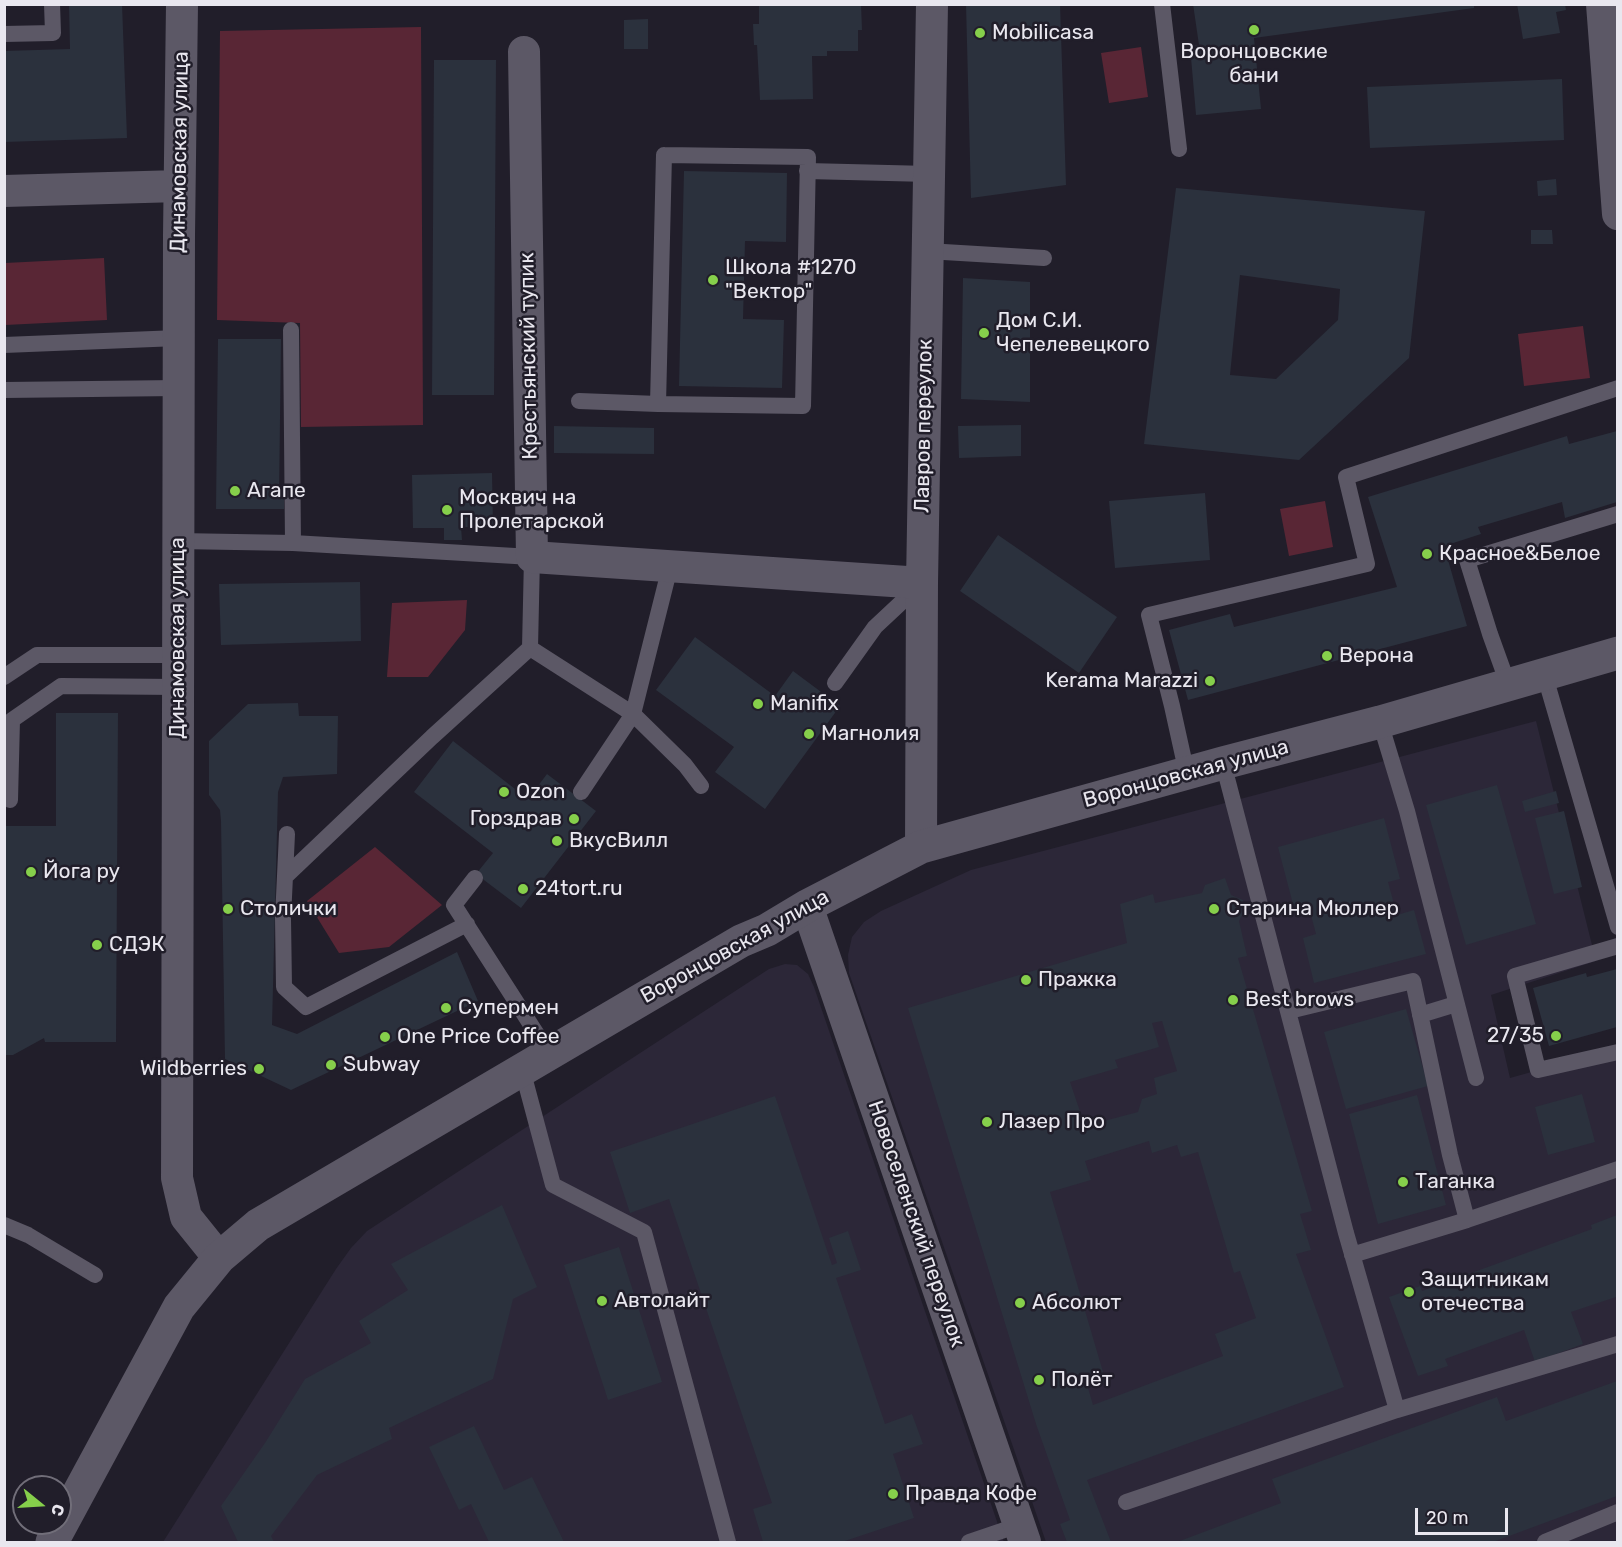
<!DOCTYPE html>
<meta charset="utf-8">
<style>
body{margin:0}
#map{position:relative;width:1622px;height:1547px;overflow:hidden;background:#211e2a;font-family:Rubik,sans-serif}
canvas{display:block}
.frame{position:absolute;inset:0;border:6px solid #e9e7ef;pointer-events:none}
.north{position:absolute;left:12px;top:1475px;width:60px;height:60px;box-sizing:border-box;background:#211e2a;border:2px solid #716e79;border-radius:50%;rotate:108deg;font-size:16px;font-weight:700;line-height:24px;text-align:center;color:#e9e7ef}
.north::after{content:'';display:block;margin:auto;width:21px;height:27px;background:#86cf4b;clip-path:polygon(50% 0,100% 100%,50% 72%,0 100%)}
.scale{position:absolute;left:1415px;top:1508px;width:93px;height:27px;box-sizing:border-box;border:3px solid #e9e7ef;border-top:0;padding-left:8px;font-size:18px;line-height:21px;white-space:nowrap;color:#e9e7ef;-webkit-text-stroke:4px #211e2a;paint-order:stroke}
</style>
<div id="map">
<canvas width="1622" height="1547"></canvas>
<div class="frame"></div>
<div class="north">С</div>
<div class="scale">20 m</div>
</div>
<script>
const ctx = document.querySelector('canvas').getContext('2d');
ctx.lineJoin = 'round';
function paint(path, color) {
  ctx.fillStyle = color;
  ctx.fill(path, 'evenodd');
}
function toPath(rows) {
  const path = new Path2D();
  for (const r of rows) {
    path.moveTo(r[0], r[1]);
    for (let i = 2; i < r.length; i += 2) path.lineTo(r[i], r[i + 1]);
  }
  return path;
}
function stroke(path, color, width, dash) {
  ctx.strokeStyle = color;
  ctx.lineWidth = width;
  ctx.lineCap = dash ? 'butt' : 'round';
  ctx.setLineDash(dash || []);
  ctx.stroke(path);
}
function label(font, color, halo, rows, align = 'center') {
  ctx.font = font + ' Rubik,sans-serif';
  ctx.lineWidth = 5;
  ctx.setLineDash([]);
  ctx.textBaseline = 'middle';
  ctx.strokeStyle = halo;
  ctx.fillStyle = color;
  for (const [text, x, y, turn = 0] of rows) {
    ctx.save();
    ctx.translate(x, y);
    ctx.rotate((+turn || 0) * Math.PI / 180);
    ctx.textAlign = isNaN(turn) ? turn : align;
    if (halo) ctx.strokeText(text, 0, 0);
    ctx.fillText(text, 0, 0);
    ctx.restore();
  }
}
const built = toPath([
 [1536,721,1596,961,1491,995,1510,1078,1617,1048,1617,1542,1046,1542,849,973,848,955,852,937,864,922,881,911,971,870],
 [785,964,797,965,808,974,814,987,1004,1542,163,1542,336,1269,351,1248,367,1231,769,969]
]);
const green = toPath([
 [421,27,423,425,301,427,300,323,217,320,220,31],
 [1141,47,1148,97,1109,103,1101,53],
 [104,258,107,320,5,325,5,263],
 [1583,326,1590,378,1524,386,1518,334],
 [1325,501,1333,547,1289,556,1280,509],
 [467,600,465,630,428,677,387,677,392,603],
 [375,847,442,905,389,947,339,953,307,901]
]);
const building = toPath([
 [69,4,122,4,127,138,4,142,4,51,70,49],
 [759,4,861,4,862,30,858,30,858,51,827,51,827,56,812,56,813,99,760,100,757,45,754,45,753,24,759,24],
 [966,4,1060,4,1066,185,971,198],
 [1193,4,1474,4,1474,8,1254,38,1261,109,1196,115,1190,46,1199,45],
 [1517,4,1565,4,1566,10,1556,12,1560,33,1523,39],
 [648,19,648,49,624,49,624,20],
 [434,60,496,60,494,395,432,395],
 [1562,79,1564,140,1370,148,1367,87],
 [684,171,787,173,786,242,745,241,743,319,784,320,782,388,679,386],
 [1556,179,1557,195,1538,196,1537,181],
 [1176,188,1425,211,1409,358,1299,460,1144,444],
 [1240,275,1340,289,1338,320,1276,379,1230,375],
 [1531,230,1552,230,1553,244,1531,244],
 [963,278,1030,282,1030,402,961,399],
 [218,339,281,339,279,498,284,498,284,509,216,509],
 [1021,425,1021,456,959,458,958,426],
 [554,426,654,428,654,454,554,453],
 [1617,431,1617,502,1565,518,1562,502,1478,527,1481,534,1444,546,1467,626,1188,700,1169,630,1230,614,1234,627,1397,587,1368,497,1567,436,1569,444],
 [492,473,493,527,461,527,462,540,444,540,444,528,413,528,412,475],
 [1205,493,1210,560,1115,568,1109,501],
 [998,535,1117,617,1079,673,960,591],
 [360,582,361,641,221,645,219,584],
 [695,637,775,696,793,671,840,706,765,809,715,772,734,747,656,690],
 [298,703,299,716,338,716,337,774,283,777,278,792,272,1025,297,1034,457,952,478,1001,291,1090,225,1059,221,821,220,810,209,795,209,741,248,704],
 [56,713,118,713,116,1042,45,1042,44,1038,13,1055,4,1055,4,826,56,826],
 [453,741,528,799,547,774,596,811,521,908,476,874,493,853,414,792],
 [1497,785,1536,924,1466,945,1426,805],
 [1556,791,1559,803,1525,812,1522,801],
 [1564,811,1582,887,1554,894,1535,818],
 [1384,818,1400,879,1388,882,1397,915,1414,910,1426,954,1314,983,1303,938,1316,934,1308,904,1294,908,1278,847],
 [1225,878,1231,895,1243,900,1245,909,1239,921,1247,956,1238,958,1312,1211,1300,1214,1311,1250,1296,1254,1344,1387,1087,1480,1111,1542,1067,1542,1060,1524,1070,1520,1036,1424,908,1008,1127,943,1120,904,1153,894,1155,903,1202,893,1205,885],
 [1162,1021,1177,1071,1154,1078,1157,1094,1142,1099,1138,1112,1085,1126,1070,1082,1118,1068,1115,1060,1159,1047,1152,1023],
 [1149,1141,1152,1153,1177,1145,1181,1157,1198,1152,1234,1273,1240,1271,1256,1318,1215,1334,1223,1356,1093,1405,1088,1388,1106,1382,1050,1192,1091,1180,1085,1161],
 [1617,969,1617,1027,1549,1046,1533,988,1586,973,1587,977],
 [1406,1009,1428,1086,1346,1109,1324,1032],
 [1582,1094,1595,1142,1548,1155,1535,1107],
 [1417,1095,1446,1205,1378,1224,1349,1114],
 [775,1096,832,1265,837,1263,829,1238,848,1231,861,1270,836,1278,885,1424,912,1414,923,1444,893,1454,914,1518,842,1542,763,1542,753,1509,772,1503,669,1199,630,1213,610,1152],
 [502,1205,537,1287,513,1299,493,1379,389,1428,392,1439,317,1475,271,1536,274,1542,238,1542,221,1506,265,1443,305,1379,371,1343,359,1321,408,1290,391,1264],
 [1617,1215,1617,1301,1616,1297,1571,1312,1583,1344,1535,1362,1524,1330,1445,1359,1448,1366,1418,1376,1389,1297,1420,1286,1422,1291,1592,1229,1591,1225],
 [619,1247,662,1382,608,1400,564,1265],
 [1617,1381,1617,1496,1493,1542,1177,1542,1281,1503,1272,1479,1497,1397,1506,1421],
 [474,1426,504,1490,532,1477,564,1542,489,1542,471,1504,459,1510,429,1447]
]);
const lane = toPath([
 [1162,4,1179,149],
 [4,34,53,33,52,4],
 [664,155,808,157,803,406,658,404,664,155],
 [807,171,929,174],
 [927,251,1044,258],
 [291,330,293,543],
 [4,345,178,338],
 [4,390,178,388],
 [579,401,658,404],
 [178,541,293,543,532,557,530,648,432,737,286,876],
 [530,648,633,714,685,765,701,786],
 [1544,673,1618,927],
 [4,677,37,655,178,655],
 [835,683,875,627,921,584],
 [1508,684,1490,634,1467,560,1618,514],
 [1380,722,1407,811,1476,1078],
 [1223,763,1346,1233,1397,1410],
 [1187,774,1172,706,1149,615,1367,564,1346,477,1618,388],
 [581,792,633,714,670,567],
 [10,800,12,720,61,686,178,687],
 [287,834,283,918,284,987,306,1007,467,924],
 [475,878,454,905,549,1053],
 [1618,946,1515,976,1538,1070,1618,1052],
 [1289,1011,1413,981,1450,1155,1467,1220,1352,1255],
 [1420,1015,1456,1004],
 [522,1069,553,1185,644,1232,728,1542],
 [1467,1220,1618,1169],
 [4,1225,28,1235,95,1275],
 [1126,1502,1397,1410,1618,1344],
 [969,1542,1019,1525],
 [1545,1542,1618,1512]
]);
const street = toPath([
 [182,4,179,235,177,1178,186,1217,219,1258],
 [1602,4,1618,214],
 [524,52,532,557,922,583],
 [4,191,179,186],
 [921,847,922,583,932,4],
 [807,906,1025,1542]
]);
const secondary = toPath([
 [52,1542,179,1307,219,1258,258,1225,741,941,767,930,807,906,921,847,1223,763,1380,722,1618,653]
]);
const markers = [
 [1254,30,6,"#86cf4b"],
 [980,33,6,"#86cf4b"],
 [713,280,6,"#86cf4b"],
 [984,333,6,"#86cf4b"],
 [235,491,6,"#86cf4b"],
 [447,510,6,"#86cf4b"],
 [1427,554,6,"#86cf4b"],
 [1327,656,6,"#86cf4b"],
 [1210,681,6,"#86cf4b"],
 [758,704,6,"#86cf4b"],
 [809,734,6,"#86cf4b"],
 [504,792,6,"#86cf4b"],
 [574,819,6,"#86cf4b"],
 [557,841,6,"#86cf4b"],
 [31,872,6,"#86cf4b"],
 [523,889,6,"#86cf4b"],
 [228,909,6,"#86cf4b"],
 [1214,909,6,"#86cf4b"],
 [97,945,6,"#86cf4b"],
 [1026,980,6,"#86cf4b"],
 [1233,1000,6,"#86cf4b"],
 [446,1008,6,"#86cf4b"],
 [1556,1036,6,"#86cf4b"],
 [385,1037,6,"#86cf4b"],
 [331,1065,6,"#86cf4b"],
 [259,1069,6,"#86cf4b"],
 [987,1122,6,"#86cf4b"],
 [1403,1182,6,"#86cf4b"],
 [1409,1292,6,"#86cf4b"],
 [602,1301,6,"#86cf4b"],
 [1020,1303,6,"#86cf4b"],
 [1039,1380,6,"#86cf4b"],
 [893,1494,6,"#86cf4b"]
];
const poiNames = [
 ["Mobilicasa",992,33],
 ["Воронцовские",1254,52,"center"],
 ["бани",1254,76,"center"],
 ["Школа #1270",725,268],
 ["\"Вектор\"",725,292],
 ["Дом С.И.",996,321],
 ["Чепелевецкого",996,345],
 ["Агапе",247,491],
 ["Москвич на",459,498],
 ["Пролетарской",459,522],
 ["Красное&Белое",1439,554],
 ["Верона",1339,656],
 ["Kerama Marazzi",1198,681,"right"],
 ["Manifix",770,704],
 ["Магнолия",821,734],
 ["Ozon",516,792],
 ["Горздрав",562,819,"right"],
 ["ВкусВилл",569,841],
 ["Йога ру",43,872],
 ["24tort.ru",535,889],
 ["Столички",240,909],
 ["Старина Мюллер",1226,909],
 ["СДЭК",109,945],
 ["Пражка",1038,980],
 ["Best brows",1245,1000],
 ["Супермен",458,1008],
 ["27/35",1544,1036,"right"],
 ["One Price Coffee",397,1037],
 ["Subway",343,1065],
 ["Wildberries",247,1069,"right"],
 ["Лазер Про",999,1122],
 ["Таганка",1415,1182],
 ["Защитникам",1421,1280],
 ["отечества",1421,1304],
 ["Автолайт",614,1301],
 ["Абсолют",1032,1303],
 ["Полёт",1051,1380],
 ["Правда Кофе",905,1494]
];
const streetNames = [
 ["Динамовская улица",180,152,-89],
 ["Крестьянский тупик",529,356,-91],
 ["Лавров переулок",924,426,-89],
 ["Динамовская улица",178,638,-90],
 ["Воронцовская улица",1186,774,-15],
 ["Воронцовская улица",735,947,-29],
 ["Новоселенский переулок",916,1224,71]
];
paint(built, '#2c2738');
paint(green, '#592635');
paint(building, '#2b313d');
stroke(lane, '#5c5866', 16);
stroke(street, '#5c5866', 32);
stroke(secondary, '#5c5866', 33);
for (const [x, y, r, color] of markers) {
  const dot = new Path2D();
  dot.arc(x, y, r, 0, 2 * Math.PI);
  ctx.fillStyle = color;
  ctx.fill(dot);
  stroke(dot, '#211e2a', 2);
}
label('21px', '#e9e7ef', '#211e2a', poiNames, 'left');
label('21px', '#e9e7ef', '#211e2a', streetNames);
</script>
